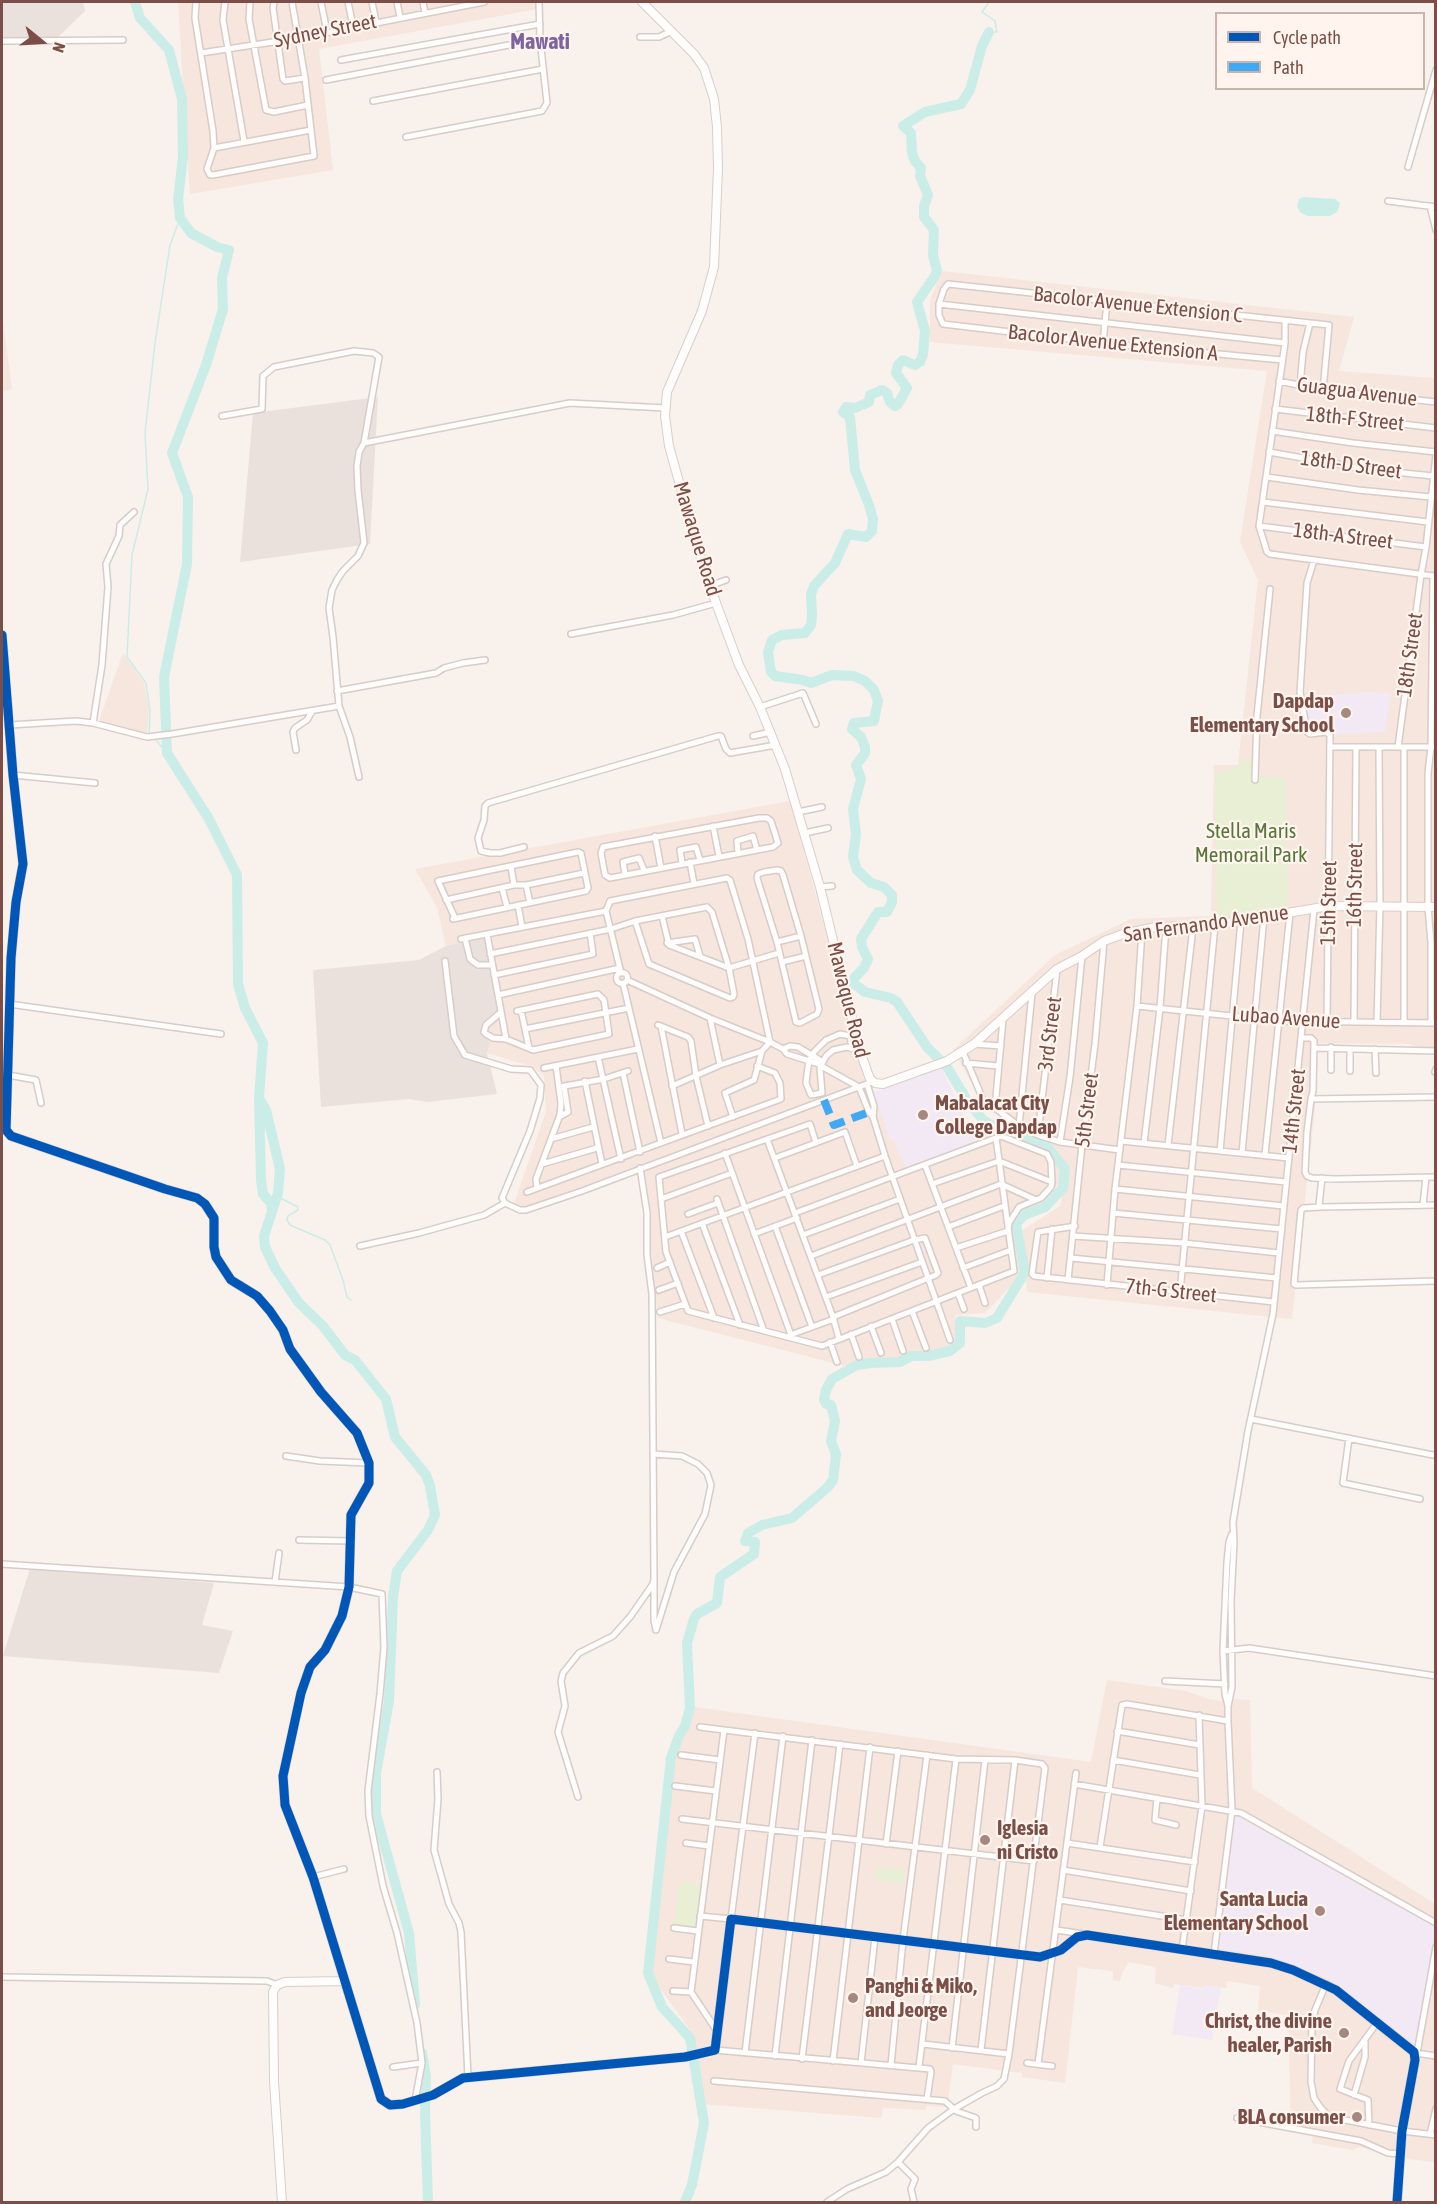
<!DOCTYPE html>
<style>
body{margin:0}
#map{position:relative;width:1437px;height:2204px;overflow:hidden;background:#f8f1ec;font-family:"Asap Condensed",sans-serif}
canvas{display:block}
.frame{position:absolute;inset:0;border:3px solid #7b4f47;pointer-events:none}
.legend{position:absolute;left:1215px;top:12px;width:210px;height:78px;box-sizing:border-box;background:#fff5ee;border:2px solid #cab3ab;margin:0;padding:8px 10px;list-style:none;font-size:18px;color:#7b4f47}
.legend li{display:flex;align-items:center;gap:12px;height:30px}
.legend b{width:30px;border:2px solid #cab3ab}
.north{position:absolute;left:12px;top:12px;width:60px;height:60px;-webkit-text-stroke:4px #fff5ee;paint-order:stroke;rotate:108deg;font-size:16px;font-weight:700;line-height:24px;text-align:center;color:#7b4f47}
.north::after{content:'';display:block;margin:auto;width:21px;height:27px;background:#7b4f47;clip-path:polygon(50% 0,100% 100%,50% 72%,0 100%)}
</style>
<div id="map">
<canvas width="1437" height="2204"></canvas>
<div class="frame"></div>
<ul class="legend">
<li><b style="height:8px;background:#0057b8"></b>Cycle path</li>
<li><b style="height:8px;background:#3fa9f5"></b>Path</li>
</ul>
<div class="north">N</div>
</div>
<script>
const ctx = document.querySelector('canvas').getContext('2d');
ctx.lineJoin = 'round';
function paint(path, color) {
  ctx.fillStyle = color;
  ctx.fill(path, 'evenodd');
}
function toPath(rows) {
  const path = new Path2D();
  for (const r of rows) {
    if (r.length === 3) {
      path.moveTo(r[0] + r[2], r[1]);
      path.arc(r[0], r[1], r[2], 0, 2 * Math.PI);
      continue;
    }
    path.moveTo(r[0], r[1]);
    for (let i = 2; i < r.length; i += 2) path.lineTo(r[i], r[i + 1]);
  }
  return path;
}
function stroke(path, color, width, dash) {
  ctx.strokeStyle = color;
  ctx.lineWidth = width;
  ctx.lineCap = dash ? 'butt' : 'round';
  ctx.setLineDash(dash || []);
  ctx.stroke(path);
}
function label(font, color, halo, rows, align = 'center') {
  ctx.font = font + ' "Asap Condensed",sans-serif';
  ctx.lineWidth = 4.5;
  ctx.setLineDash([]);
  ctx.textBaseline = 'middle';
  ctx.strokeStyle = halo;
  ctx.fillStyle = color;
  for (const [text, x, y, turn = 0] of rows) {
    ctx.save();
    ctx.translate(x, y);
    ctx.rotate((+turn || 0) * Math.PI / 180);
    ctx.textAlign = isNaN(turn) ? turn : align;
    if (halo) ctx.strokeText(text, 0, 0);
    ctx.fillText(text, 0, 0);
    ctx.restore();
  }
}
const residential = toPath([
 [178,2,538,2,538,9,319,49,333,170,190,194],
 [942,271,1354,317,1339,371,1435,378,1435,1052,1409,1044,1318,1043,1316,1099,1292,1319,1027,1292,1023,1230,1060,1206,1069,1169,1044,1142,985,1106,953,1050,1055,955,1131,919,1211,916,1214,765,1238,765,1258,580,1240,542,1267,371,930,342,930,299],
 [2,316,12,389,2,391],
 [123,653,144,683,149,710,147,734,99,721],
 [790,801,866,1080,525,1208,514,1204,546,1111,544,1076,531,1066,487,1053,490,1043,486,1031,486,936,446,946,437,907,415,869],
 [872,1087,891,1140,976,1142,981,1123,1049,1151,1064,1172,1062,1179,1044,1202,1031,1206,1017,1216,1014,1226,1024,1272,985,1313,955,1315,957,1343,925,1355,919,1352,894,1360,883,1359,845,1366,658,1318,643,1169],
 [1107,1680,1186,1691,1209,1699,1220,1701,1229,1699,1250,1700,1252,1788,1435,1904,1435,2162,1408,2159,1359,2147,1353,2150,1312,2143,1313,2132,1291,2128,1288,2015,1258,2011,1260,1986,1227,1981,1226,1988,1204,1985,1203,1988,1175,1984,1173,1988,1155,1983,1156,1967,1129,1962,1122,1973,1120,1981,1113,1980,1113,1971,1078,1967,1065,2083,1022,2077,1022,2073,953,2064,947,2107,926,2106,926,2110,883,2108,881,2118,701,2104,698,2057,691,2031,649,1973,674,1763,694,1707,1091,1762]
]);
const industrial = toPath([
 [2,2,83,2,85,11,57,38,2,39],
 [378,397,370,544,240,562,253,413],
 [486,936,501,1019,486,1031,490,1043,487,1053,497,1094,427,1102,409,1099,321,1107,313,970,419,960,446,946],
 [30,1568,214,1583,202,1625,233,1631,219,1673,3,1656]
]);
const education = toPath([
 [1365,692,1391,693,1385,732,1333,734,1329,731,1308,733,1302,698],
 [941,1067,976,1142,906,1169,893,1139,890,1140,874,1092],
 [1234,1812,1377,1895,1435,1926,1435,1935,1415,2045,1327,1978,1273,1957,1215,1948],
 [1180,1985,1203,1989,1204,1985,1221,1987,1212,2040,1172,2034]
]);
const green = toPath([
 [1239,759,1259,762,1259,776,1286,779,1288,908,1217,922,1215,774,1239,767],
 [877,1867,905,1870,903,1884,875,1880],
 [679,1882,701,1885,696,1927,674,1925]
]);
const water = toPath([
 [1304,197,1335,199,1340,203,1337,212,1330,216,1307,216,1300,212,1297,206,1299,199]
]);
const stream = toPath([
 [989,32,997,32,995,21,982,12,989,2],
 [149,734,150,711,146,683,127,657,132,555,148,489,145,433,155,343,170,245,180,218],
 [155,739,167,753],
 [278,1193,282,1199,298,1207,298,1210,288,1216,287,1220,290,1225,325,1240,330,1245,343,1280,347,1297,351,1300]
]);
const river = toPath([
 [135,2,140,18,169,50,182,99,183,157,178,199,180,218,191,233,217,247,229,250,222,278,223,309,206,365,172,453,188,497,187,564,164,677,167,753,209,819,237,875,238,984,245,1008,263,1043,259,1098,266,1110,280,1169,278,1193,264,1236,265,1247,275,1268,299,1303,323,1326,345,1355,355,1360,386,1399,395,1437,426,1475,430,1486,435,1515,428,1530,397,1571,393,1597,389,1701,376,1773,376,1814,409,1933,415,2005],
 [259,1098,261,1180,263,1194,271,1203,272,1211],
 [422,2053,426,2076,425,2112,428,2202],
 [685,2202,692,2185,704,2123,690,2038,662,2007,648,1973,671,1758,679,1736,685,1726,690,1708,687,1643,694,1619,697,1614,717,1603,720,1577,754,1554,755,1542,745,1541,748,1533,762,1525,792,1518,828,1487,833,1480,836,1454,831,1441,835,1421,831,1405,826,1404,824,1400,826,1390,832,1379,857,1365,870,1363,900,1362,911,1356,928,1356,950,1351,960,1343,960,1321,985,1323,997,1318,1025,1272,1016,1224,1024,1215,1045,1207,1063,1188,1064,1179,1065,1169,1049,1149,1014,1131,997,1128,983,1120,967,1100,947,1067,927,1047,897,1002,891,998,865,992,853,983,855,977,864,968,868,959,862,947,861,939,878,912,887,912,892,902,892,895,884,887,871,883,857,870,853,857,856,834,853,809,861,779,856,765,865,753,865,747,861,737,852,729,854,723,874,721,878,701,874,690,865,681,854,676,832,675,811,683,803,680,775,676,771,672,768,652,772,640,782,635,805,633,811,625,812,616,811,594,814,586,835,563,848,534,866,537,872,531,873,519,869,505,855,470,850,417,843,412,846,407,855,408,869,402,870,395,882,390,887,393,890,402,895,406,898,404,907,388,896,373,898,365,903,360,915,365,920,362,923,354,925,331,917,302,935,276,937,270,933,256,934,230,924,217,924,206,928,195,920,176,921,168,915,161,912,153,911,133,903,126,925,112,961,104,970,90,982,46,989,32]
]);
const street = toPath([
 [196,2,195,18,213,131,214,148,207,169,210,175,213,175,314,156,305,78,292,2],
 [225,2,223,20,244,141],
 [250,2,249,19,266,110,274,112,308,105],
 [274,2,273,8,283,79,285,81,305,78],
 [321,2,327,32],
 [348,2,353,26],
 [372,2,376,22],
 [397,2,400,17],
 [423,2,425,13],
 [640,37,659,37,672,31],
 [2,41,123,40],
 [201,53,299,38,484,2],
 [341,60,540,24],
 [326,80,540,39,539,2],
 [373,101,543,69],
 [406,137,542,111,547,103,540,39],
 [214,148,311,130],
 [1408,167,1436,70],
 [1388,201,1436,207],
 [1430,206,1436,230],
 [939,304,1285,343],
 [1285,321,1285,343,1259,526,1267,552,1270,554,1434,576],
 [1103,343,1107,302],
 [1282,360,1103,343,943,324,939,315,939,304,944,289,948,284,1329,325,1323,390],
 [1279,381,1323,390,1436,402],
 [1300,386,1303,352,1310,323],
 [1275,409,1436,428],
 [1272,431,1353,443,1436,452],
 [364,443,570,403,665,408],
 [1269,452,1365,469,1433,476],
 [1267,477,1358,490,1431,497],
 [1263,502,1428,522],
 [1259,526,1426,547],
 [1314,560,1307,583,1300,692,1307,732,1310,734,1326,732,1330,735,1327,1022],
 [710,586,726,580],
 [571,634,673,615,716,603],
 [337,691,436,673,444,668,463,663,485,660],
 [339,706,350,737,359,777],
 [760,707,803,693,816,724],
 [93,723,102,665,108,587,106,564,119,536,120,525,134,512],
 [9,725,76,721,93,723,147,737,172,734,339,706,333,637,329,608,332,590,337,580,343,571,358,556,364,543,358,490,357,466,359,452,364,443,379,357,373,353,354,351,274,367,263,376,262,409,222,416],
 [753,736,771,732],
 [1330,747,1436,747],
 [1398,747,1421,575,1426,547,1436,455],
 [1404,747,1404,1023],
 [296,750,293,732,295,728,307,720,311,713],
 [13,775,95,783],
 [1255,780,1257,716,1270,589],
 [798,812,822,807],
 [759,818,767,818,771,821,778,843,773,847,610,878,605,875,601,853,603,847,759,818],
 [713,826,719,856],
 [805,833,828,828],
 [655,836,661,868],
 [524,847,500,853,490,853,481,851,478,838,484,820,485,806,488,803,718,736,721,736,726,749,730,753,776,745],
 [738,853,737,841,753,836,757,850],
 [690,862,694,884],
 [682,863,680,850,696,847,700,860],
 [511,867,514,885],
 [625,874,623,862,639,858,644,870],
 [526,885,530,903],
 [820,887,832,886],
 [502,888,507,907],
 [446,900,514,885,526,885,584,873],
 [518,905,522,927],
 [662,916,669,945,729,968,779,953],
 [453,919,586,891,588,888,581,853,578,852,438,881,455,918],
 [487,934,506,1039],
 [465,938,470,959,478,965,492,965],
 [461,939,606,911],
 [777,942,757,878,758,874,764,872,777,870,781,871,783,875,801,936,819,1009,817,1014,800,1023,796,1022,777,942,801,936],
 [667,943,695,939,700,956],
 [490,954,611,929,635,921,707,907,712,912,729,968,734,994,733,997,730,998,649,964,635,921],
 [445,961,454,1036,465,1055,511,1069,530,1070,541,1085,540,1098,530,1131,502,1198,505,1203,520,1210,526,1210,582,1191,872,1082],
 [782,962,806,956],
 [622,978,5.5],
 [621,973,606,911,610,901,727,878,730,880,748,939,770,1042,762,1051,754,1080,725,1093,733,1117],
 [494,975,593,954,590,933],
 [627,980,710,1018,770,1042,783,1049,787,1054,822,1065],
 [623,983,661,1143],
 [498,995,620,968],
 [9,1004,221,1034],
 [1137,1006,1279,1021,1436,1023],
 [521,1010,529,1048],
 [500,1013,486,1025,484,1032,486,1034,493,1038,506,1039,533,1050,609,1034,604,1000,598,994,517,1011],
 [710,1018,720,1065],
 [1354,1022,1356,747],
 [1377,1022,1380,906,1379,747],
 [1431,1023,1431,943,1428,907,1428,773,1431,747,1433,576],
 [658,1025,688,1037,691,1041,696,1076,708,1126],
 [661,1026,682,1134],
 [525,1029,629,1008],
 [1301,1038,1311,1038,1314,1041,1313,1091,1311,1099,1436,1097],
 [974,1044,1001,1046],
 [1331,1047,1331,1070],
 [852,1048,850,1036,840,1034,826,1040,814,1052,809,1061,807,1074,806,1083,811,1095,822,1093,820,1068,826,1056,833,1050,847,1047,860,1051],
 [1314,1048,1436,1051],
 [783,1049,790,1046,798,1047,823,1062],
 [1350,1049,1350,1071],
 [1375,1049,1376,1073],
 [963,1052,984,1102,987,1106,995,1108,1019,1126,1038,1135,1060,1142,1120,1150],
 [598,1057,621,1159],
 [966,1063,998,1066],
 [821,1066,859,1087,869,1112,873,1117,885,1156,950,1340],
 [544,1068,638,1049],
 [1435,1072,1436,1069],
 [623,1073,640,1152],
 [8,1075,36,1080,41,1103],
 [585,1081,602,1164],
 [867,1084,874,1106,873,1117],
 [672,1086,720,1065,762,1051],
 [559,1087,604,1079,628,1071],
 [1311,1099,1307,1132,1305,1172,1307,1176,1312,1178,1336,1179,1436,1177],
 [995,1108,1003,1019],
 [559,1117,568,1112,564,1086],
 [1019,1126,1032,993],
 [1038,1135,1057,969],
 [551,1139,593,1127],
 [767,1139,833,1317,839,1339],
 [1121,1141,1289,1158],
 [1060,1142,1070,1077,1082,956],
 [816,1143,810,1124,659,1177,666,1252,688,1311,822,1346,1014,1271,996,1138],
 [1144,1143,1160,1008,1166,927],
 [1168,1145,1193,927],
 [1220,1151,1241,921],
 [725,1153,791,1335],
 [1242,1153,1264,917],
 [1265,1155,1290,913],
 [775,1158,845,1132,857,1166],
 [542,1164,597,1148],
 [925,1165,971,1288],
 [1118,1165,1286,1182],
 [1322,1178,1319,1205,1321,1207,1436,1205],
 [932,1184,999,1161,1052,1182],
 [537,1188,536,1179,560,1115,561,1103,556,1066],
 [1115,1189,1284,1206],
 [527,1192,781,1099,780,1083,775,1073,757,1066],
 [661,1199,732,1173],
 [717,1199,764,1331],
 [1423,1205,1426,1177],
 [1321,1207,1303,1208,1301,1210,1294,1284,1296,1285,1436,1281],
 [795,1213,1001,1136,1047,1154,1051,1162,1052,1182,1051,1187,1041,1198,1019,1207,1009,1223,1008,1231,956,1248],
 [1113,1213,1282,1229],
 [688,1214,718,1203],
 [702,1223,740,1325],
 [775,1226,812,1327],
 [1075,1226,1038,1232,1032,1274,1034,1276,1274,1302],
 [948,1227,1004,1206],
 [681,1231,714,1318],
 [754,1234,797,1218],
 [803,1235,900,1199],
 [1073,1236,1184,1243,1279,1253],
 [665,1237,885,1156],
 [360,1246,419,1233,484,1215,505,1203],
 [811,1256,1001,1184,1036,1200],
 [1071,1258,1277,1278],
 [657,1268,670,1262],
 [963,1268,1011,1250],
 [818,1275,914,1240,925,1238,938,1273,936,1275,833,1317],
 [1047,1278,1052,1229],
 [1068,1280,1082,1145,1095,1044,1104,941],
 [979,1285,985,1303],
 [1107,1285,1115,1189,1137,1006,1142,931],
 [659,1290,678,1283],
 [1180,1292,1215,925],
 [958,1293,964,1309],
 [826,1297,922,1262],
 [912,1311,926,1348],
 [660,1312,685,1304],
 [892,1319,903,1351],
 [871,1326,881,1353],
 [851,1334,859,1357],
 [790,1335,834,1319],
 [830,1342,837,1362],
 [1251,1419,1433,1455],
 [1349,1438,1343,1483,1420,1499],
 [653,1454,682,1456,698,1464,707,1473,711,1485,705,1514,674,1572,656,1630],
 [286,1456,320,1461,369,1463],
 [299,1540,351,1541],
 [2,1564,349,1587,382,1594,384,1647,380,1694,368,1791,369,1816,383,1886,397,1933,417,2023,422,2063,415,2101],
 [654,1581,654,1621,656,1629],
 [275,1582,279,1553],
 [1223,1651,1249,1648,1436,1676],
 [1165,1681,1225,1684],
 [1228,1706,1225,1694,1223,1651,1227,1562,1229,1542,1232,1534],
 [700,1727,956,1759,1015,1760,1042,1764,1045,1768,1009,2054,1004,2079,997,2086,982,2093,954,2109,928,2128,898,2162,886,2172,847,2189,827,2202],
 [1117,1731,1200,1745],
 [681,1755,720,1760],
 [1113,1760,1200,1775],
 [437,1772,438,1799,434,1850,449,1904,459,1923,461,1932,468,2077],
 [1074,1784,1241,1813,1436,1923],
 [675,1786,716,1791],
 [578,1797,558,1732,565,1706,561,1681,563,1673,579,1653,613,1636,630,1617,653,1584,654,1579,652,1294,647,1255,647,1213,640,1168],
 [1157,1798,1155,1820,1176,1825],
 [682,1819,1034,1861],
 [686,1843,709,1846],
 [1067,1843,1195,1862],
 [886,1844,898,1751],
 [1100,1847,1122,1705,1127,1704,1228,1721],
 [1063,1870,1191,1891],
 [313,1877,344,1869],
 [1060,1900,1187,1920],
 [700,1916,731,1919,755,1733],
 [674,1928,698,1931],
 [1056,1930,1084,1934],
 [1182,1950,1202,1806,1199,1715],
 [1214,1954,1232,1810,1228,1721,1228,1706,1232,1687,1231,1601,1234,1542,1233,1522,1248,1431,1273,1314,1314,909],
 [669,1959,694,1962],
 [2,1977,267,1981,277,1985],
 [1326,1984,1315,2010,1312,2022,1311,2082,1314,2098,1320,2107,1327,2115,1340,2119,1402,2131,1436,2135],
 [673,1991,691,1992],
 [717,2031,691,1992,724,1730],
 [923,2044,1009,2054],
 [952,2048,985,1760],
 [715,2050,930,2069,931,2072,927,2099],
 [981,2050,1015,1760],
 [745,2053,783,1736],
 [1416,2053,1436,2056],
 [1417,2053,1436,1947],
 [775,2056,812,1740],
 [802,2059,840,1744],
 [833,2061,870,1747],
 [861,2063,875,1937],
 [1027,2063,1052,2066],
 [1038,2064,1076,1773],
 [891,2065,903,1940,927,1755],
 [393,2067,422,2063],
 [919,2067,956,1759],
 [714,2081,945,2101,956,2111,976,2118,976,2127],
 [1354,2095,1365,2057,1365,2039],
 [1237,2118,1361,2141,1388,2153,1401,2154],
 [1369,2125,1368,2100,1340,2089,1349,2061,1377,2023],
 [1430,2134,1436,2109],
 [898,2162,915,2179,911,2189,914,2202]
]);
const secondary = toPath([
 [642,2,694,54,704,68,714,99,717,127,718,168,714,267,702,311,667,392,665,416,669,446,695,539,716,603,739,665,760,707,785,769,820,887,860,1051,870,1079,875,1083,883,1084,947,1061,974,1044,1057,969,1082,956,1104,941,1123,934,1156,927,1215,925,1329,906,1436,907],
 [2,635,13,775,23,864,16,902,11,958,6,1130,11,1136,165,1189,197,1198,205,1204,214,1218,214,1247,216,1257,231,1280,257,1296,270,1311,283,1330,290,1349,321,1392,357,1433,369,1463,369,1483,351,1515,349,1587,342,1616,325,1650,310,1667,301,1693,283,1776,285,1805,313,1877,381,2099,390,2105,403,2104,433,2095,463,2078,685,2057,715,2050,731,1919,1040,1957,1061,1950,1077,1937,1087,1935,1271,1963,1293,1970,1336,1990,1414,2052,1415,2060,1402,2131,1397,2202],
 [282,2202,274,2081,273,1992,277,1985,285,1982,345,1981]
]);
const quiet = toPath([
 [824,1100,834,1125,869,1112]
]);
const cycleway = toPath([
 [2,635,13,775,23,864,16,902,11,958,6,1130,11,1136,165,1189,197,1198,205,1204,214,1218,214,1247,216,1257,231,1280,257,1296,270,1311,283,1330,290,1349,321,1392,357,1433,369,1463,369,1483,351,1515,349,1587,342,1616,325,1650,310,1667,301,1693,283,1776,285,1805,313,1877,381,2099,390,2105,403,2104,433,2095,463,2078,685,2057,715,2050,731,1919,1040,1957,1061,1950,1077,1937,1087,1935,1271,1963,1293,1970,1336,1990,1414,2052,1415,2060,1402,2131,1397,2202]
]);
const markers = [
 [1346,713,6,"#a78881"],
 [923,1115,6,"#a78881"],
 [985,1840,6,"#a78881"],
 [1320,1911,6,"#a78881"],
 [853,1998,6,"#a78881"],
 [1344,2033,6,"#a78881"],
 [1357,2117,6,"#a78881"]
];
const streetNames = [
 ["Sydney Street",325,31,-11],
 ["Bacolor Avenue Extension C",1138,305,6],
 ["Bacolor Avenue Extension A",1113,343,6],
 ["Guagua Avenue",1357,392,7],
 ["18th-F Street",1355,419,6],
 ["18th-D Street",1351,465,8],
 ["18th-A Street",1343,536,7],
 ["Mawaque Road",697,539,73],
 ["18th Street",1410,655,-82],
 ["16th Street",1355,885,-89],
 ["15th Street",1329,903,-89],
 ["San Fernando Avenue",1206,924,-8],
 ["Mawaque Road",848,1000,76],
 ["Lubao Avenue",1286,1018,4],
 ["3rd Street",1050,1034,-83],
 ["5th Street",1087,1110,-83],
 ["14th Street",1294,1111,-84],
 ["7th-G Street",1171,1291,6]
];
const poiNames = [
 ["Dapdap",1334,701],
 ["Elementary School",1334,725],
 ["Mabalacat City",935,1103,"left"],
 ["College Dapdap",935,1127,"left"],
 ["Iglesia",997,1828,"left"],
 ["ni Cristo",997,1852,"left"],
 ["Santa Lucia",1308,1899],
 ["Elementary School",1308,1923],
 ["Panghi & Miko,",865,1986,"left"],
 ["and Jeorge",865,2010,"left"],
 ["Christ, the divine",1332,2021],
 ["healer, Parish",1332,2045],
 ["BLA consumer",1345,2117]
];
const parkNames = [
 ["Stella Maris",1251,831],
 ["Memorail Park",1251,855]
];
const neighbourhoodNames = [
 ["Mawati",540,42]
];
paint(residential, '#f6e6dd');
paint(industrial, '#ebe1dc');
paint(education, '#f2e9f4');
paint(green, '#e9efd5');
paint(water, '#cbede8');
stroke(stream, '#cbede8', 1.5);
stroke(river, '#cbede8', 10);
stroke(street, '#d7ccc8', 8);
stroke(secondary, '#d9cec9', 10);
stroke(street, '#fefdfc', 5);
stroke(secondary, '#fefdfc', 8);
stroke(quiet, '#3fa9f5', 8, [15, 8]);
stroke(cycleway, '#0057b8', 9);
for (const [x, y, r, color] of markers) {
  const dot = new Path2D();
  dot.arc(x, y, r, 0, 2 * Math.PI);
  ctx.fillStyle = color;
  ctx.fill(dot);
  stroke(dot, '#fff5ee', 2);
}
label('21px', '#7b4f47', '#fff5ee', streetNames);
label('bold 21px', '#7b4f47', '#fff5ee', poiNames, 'right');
label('21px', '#577639', '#fff5ee', parkNames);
label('bold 22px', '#7e639f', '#fff5ee', neighbourhoodNames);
</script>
